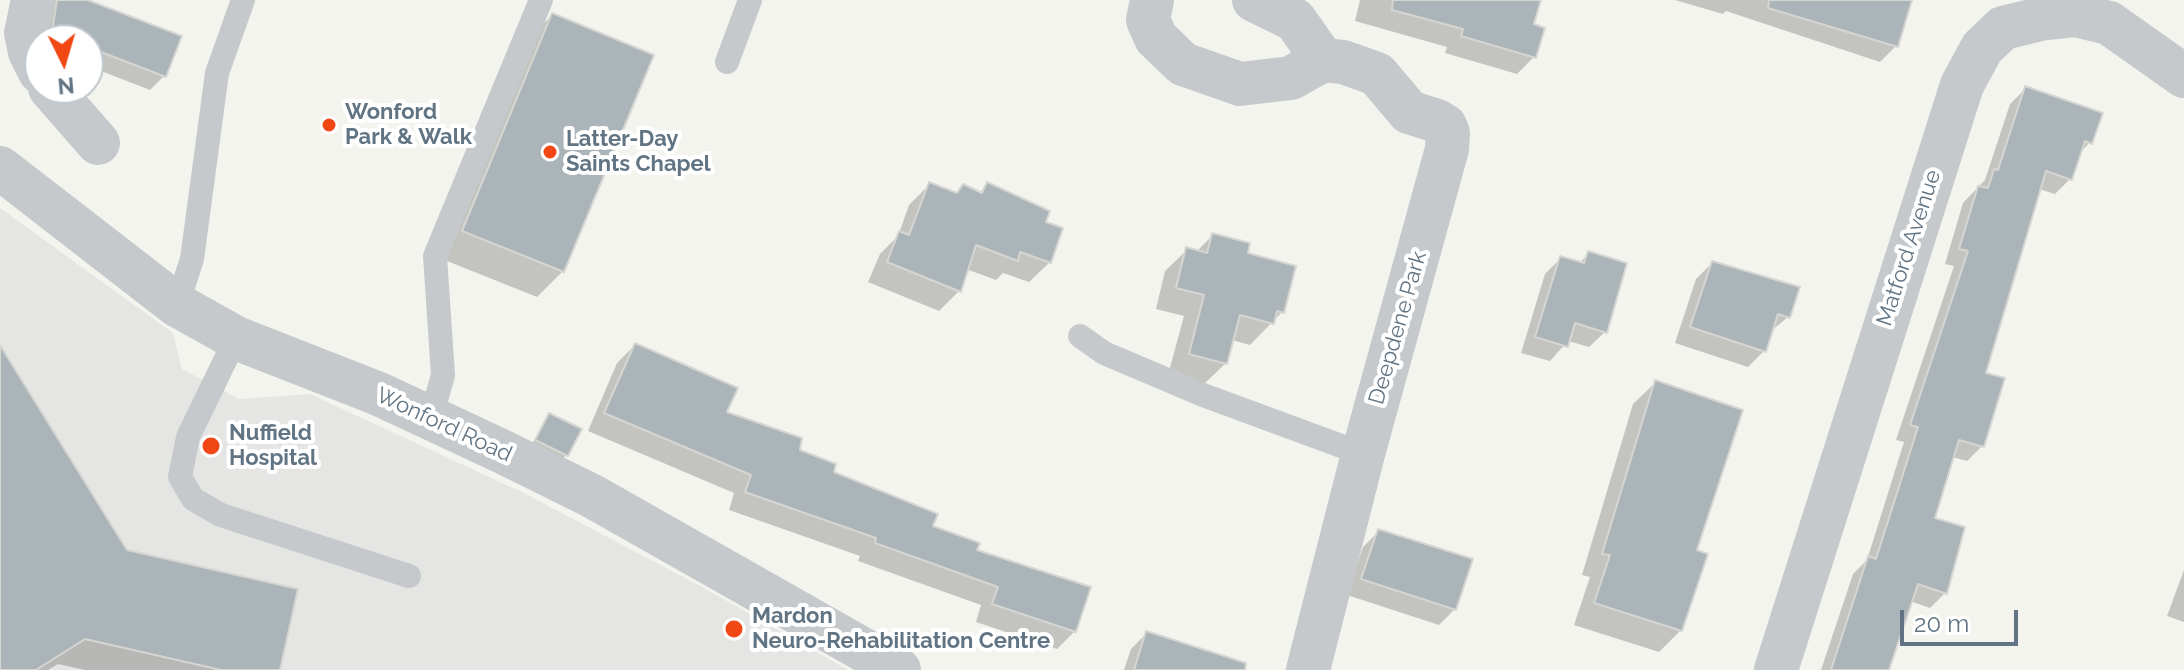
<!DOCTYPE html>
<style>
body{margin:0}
#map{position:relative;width:2184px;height:670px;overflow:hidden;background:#f4f4ef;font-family:Raleway,sans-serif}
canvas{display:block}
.north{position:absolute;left:24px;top:24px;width:80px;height:80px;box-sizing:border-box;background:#fff;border:2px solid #c0c7cd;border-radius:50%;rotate:175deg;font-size:22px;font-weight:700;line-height:32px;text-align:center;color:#617483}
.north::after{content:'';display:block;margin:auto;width:28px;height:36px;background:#f04714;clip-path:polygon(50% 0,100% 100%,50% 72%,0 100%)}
.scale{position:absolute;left:1900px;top:610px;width:118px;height:36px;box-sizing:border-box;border:4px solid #617483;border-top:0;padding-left:10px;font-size:24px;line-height:28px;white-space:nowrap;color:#617483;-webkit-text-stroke:6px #fff;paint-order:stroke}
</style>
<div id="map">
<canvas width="2184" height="670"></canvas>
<div class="north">N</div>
<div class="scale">20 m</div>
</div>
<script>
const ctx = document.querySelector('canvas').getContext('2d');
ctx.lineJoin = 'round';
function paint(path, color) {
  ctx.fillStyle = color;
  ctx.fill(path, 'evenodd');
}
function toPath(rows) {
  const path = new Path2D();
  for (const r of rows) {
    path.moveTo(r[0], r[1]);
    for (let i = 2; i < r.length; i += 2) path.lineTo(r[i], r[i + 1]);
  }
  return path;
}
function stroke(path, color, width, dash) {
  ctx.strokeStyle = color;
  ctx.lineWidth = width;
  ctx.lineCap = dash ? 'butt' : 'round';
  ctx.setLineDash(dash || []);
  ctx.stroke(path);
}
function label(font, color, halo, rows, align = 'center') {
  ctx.font = font + ' Raleway,sans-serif';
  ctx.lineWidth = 8;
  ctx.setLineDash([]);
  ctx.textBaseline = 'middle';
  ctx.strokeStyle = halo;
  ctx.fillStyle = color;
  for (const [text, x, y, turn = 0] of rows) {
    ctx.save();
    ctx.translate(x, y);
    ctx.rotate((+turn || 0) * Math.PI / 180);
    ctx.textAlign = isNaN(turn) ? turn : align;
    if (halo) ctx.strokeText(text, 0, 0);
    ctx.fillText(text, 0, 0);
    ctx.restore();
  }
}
const built = toPath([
 [0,208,173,333,182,369,239,399,310,394,524,493,704,588,848,670,0,670]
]);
const shadow = toPath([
 [50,0,82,0,164,76,150,90,88,66,88,40,40,40],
 [1360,0,1539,0,1532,26,1534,57,1517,74,1445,53,1447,47,1355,21],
 [1675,0,1910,0,1896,46,1880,62,1726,11,1723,14],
 [552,15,563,271,537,297,437,257,527,41],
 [2025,89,2090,142,2078,155,2070,179,2055,194,2039,189,1984,374,1982,446,1967,461,1952,457,1932,519,1945,593,1930,608,1910,601,1887,670,1821,670,1853,574,1867,560,1904,442,1896,440,1954,266,1945,264,1963,203,1985,180,2010,104],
 [929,185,955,194,963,186,979,193,987,185,1043,224,1050,262,1029,282,1003,273,996,280,966,269,959,291,939,311,868,282,880,254,898,236,909,205],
 [1213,235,1245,255,1282,312,1250,345,1232,340,1226,363,1204,384,1168,375,1184,316,1156,309,1165,271,1187,250,1196,252],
 [1589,254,1605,332,1589,347,1568,341,1550,361,1521,353,1545,274,1561,258,1579,263],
 [1712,263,1788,317,1770,332,1764,351,1748,367,1675,343,1696,279],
 [635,345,725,413,931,528,1075,631,1057,649,976,622,981,605,858,561,860,556,729,510,734,493,588,431,617,363],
 [0,349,126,552,278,670,85,670,58,664,48,670,0,670],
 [1655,383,1694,551,1681,630,1659,652,1574,625,1590,577,1582,575,1633,404],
 [550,415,566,455,559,463,529,448],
 [1379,531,1455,609,1439,625,1347,595,1363,547],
 [2184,570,2184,622,2167,616],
 [1146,634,1228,670,1124,670,1131,649]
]);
const building = toPath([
 [57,0,88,0,182,36,166,77,88,47,88,40,72,40,52,32,57,0],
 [1393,0,1541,0,1534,24,1545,28,1536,58,1461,36,1463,29,1392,10,1393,0],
 [1769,0,1912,0,1898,47,1768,8,1769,0],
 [552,13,654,55,564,272,462,231,552,13],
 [2025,86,2103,113,2092,144,2085,141,2072,180,2046,171,1986,373,2005,378,1984,447,1959,440,1935,518,1965,527,1947,594,1918,584,1889,670,1831,670,1868,556,1876,559,1918,427,1910,425,1968,251,1959,249,1978,186,1988,188,1994,169,1998,170,2025,86],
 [929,182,957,193,963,184,982,193,987,182,1050,211,1046,222,1063,228,1051,263,1020,252,1018,261,976,245,961,292,887,262,899,231,909,235,929,182],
 [1212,233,1250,243,1248,253,1296,266,1284,313,1277,311,1274,324,1240,315,1227,364,1189,354,1204,295,1176,288,1186,247,1207,253,1212,233],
 [1588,251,1627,263,1607,333,1575,323,1568,347,1535,337,1560,256,1584,263,1588,251],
 [1712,261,1800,287,1790,318,1778,314,1766,352,1690,327,1712,261],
 [635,343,738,388,727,412,802,438,800,450,836,464,834,472,938,514,933,526,980,543,977,550,1091,587,1076,632,992,604,998,587,875,543,876,538,745,492,751,475,604,413,635,343],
 [0,345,127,550,298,589,280,670,221,670,85,639,36,670,0,670,0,345],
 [1655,380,1743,410,1697,550,1708,554,1682,631,1594,603,1610,555,1602,554,1655,380],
 [549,413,582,429,568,456,535,440,549,413],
 [1378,529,1473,559,1456,610,1361,579,1378,529],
 [1146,631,1246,663,1245,670,1134,670,1146,631]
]);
const lane = toPath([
 [727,62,750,0],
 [177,305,192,259,217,73,243,0],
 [1080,336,1104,353,1203,395,1363,454],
 [236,338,188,437,180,477,193,499,221,515,409,576],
 [431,418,443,375,435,256,541,0]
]);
const street = toPath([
 [33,0,26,33,30,52,40,72],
 [1152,0,1148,20,1156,38,1183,64,1240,84,1291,78,1323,60,1343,62,1377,74,1409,112,1437,121,1445,126,1448,133,1447,149,1363,454,1308,670],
 [1254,0,1295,20,1323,60],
 [50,88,98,143],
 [0,168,177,305,236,338,379,394,501,451,592,496,899,670],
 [1776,670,1962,85,1982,48,2003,28,2040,19,2076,15,2109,23,2184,76]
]);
const markers = [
 [329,125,8,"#f04714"],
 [550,152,8,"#f04714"],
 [211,446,10,"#f04714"],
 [734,629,10,"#f04714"]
];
const poiNames = [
 ["Wonford",345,112],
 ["Park & Walk",345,137],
 ["Latter-Day",566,139],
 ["Saints Chapel",566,164],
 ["Nuffield",229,433],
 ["Hospital",229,458],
 ["Mardon",752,616],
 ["Neuro-Rehabilitation Centre",752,641]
];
const streetNames = [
 ["Matford Avenue",1909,248,-72],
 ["Deepdene Park",1398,328,-74],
 ["Wonford Road",444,425,25]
];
paint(built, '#e5e6e3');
paint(shadow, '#0003');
paint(building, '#abb4b8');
stroke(building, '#d5d5d2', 2);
stroke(lane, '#c6c9cc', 24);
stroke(street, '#c6c9cc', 44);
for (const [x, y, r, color] of markers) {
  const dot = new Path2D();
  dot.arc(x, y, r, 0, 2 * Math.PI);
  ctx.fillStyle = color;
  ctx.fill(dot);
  stroke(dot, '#fff', 3);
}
label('bold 22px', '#617483', '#fff', poiNames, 'left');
label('22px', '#617483', '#fff', streetNames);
</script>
